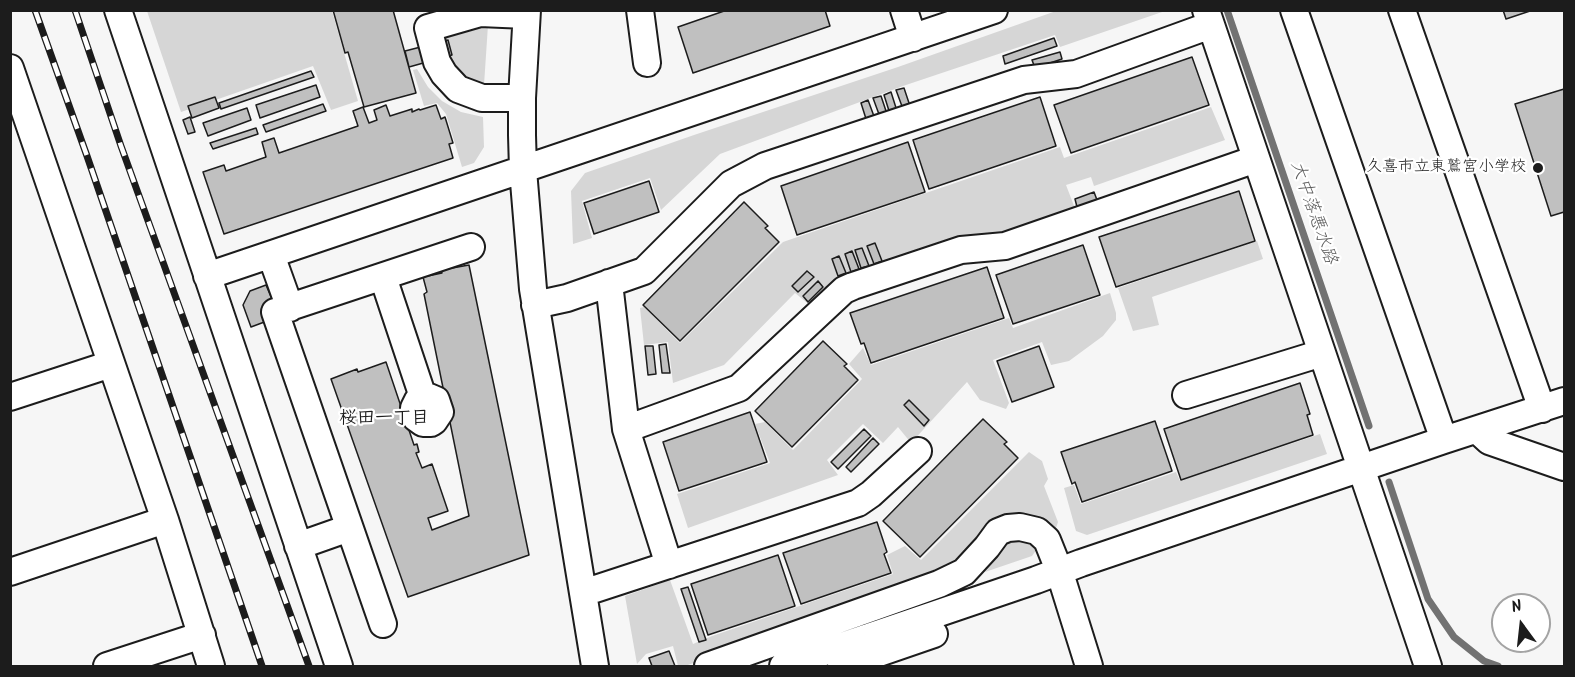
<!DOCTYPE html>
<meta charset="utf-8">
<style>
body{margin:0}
#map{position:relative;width:1575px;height:677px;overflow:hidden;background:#f6f6f6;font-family:Kalam,sans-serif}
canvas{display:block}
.frame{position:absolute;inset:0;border:12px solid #1c1c1c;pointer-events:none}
.north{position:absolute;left:1491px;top:593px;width:60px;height:60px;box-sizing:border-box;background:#fff;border:2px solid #a4a4a4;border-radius:50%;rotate:345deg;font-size:16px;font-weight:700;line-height:24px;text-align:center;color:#1c1c1c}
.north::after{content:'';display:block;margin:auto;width:21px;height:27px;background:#1c1c1c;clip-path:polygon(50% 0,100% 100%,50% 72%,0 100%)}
</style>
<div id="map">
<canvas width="1575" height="677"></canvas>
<div class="frame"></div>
<div class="north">N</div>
</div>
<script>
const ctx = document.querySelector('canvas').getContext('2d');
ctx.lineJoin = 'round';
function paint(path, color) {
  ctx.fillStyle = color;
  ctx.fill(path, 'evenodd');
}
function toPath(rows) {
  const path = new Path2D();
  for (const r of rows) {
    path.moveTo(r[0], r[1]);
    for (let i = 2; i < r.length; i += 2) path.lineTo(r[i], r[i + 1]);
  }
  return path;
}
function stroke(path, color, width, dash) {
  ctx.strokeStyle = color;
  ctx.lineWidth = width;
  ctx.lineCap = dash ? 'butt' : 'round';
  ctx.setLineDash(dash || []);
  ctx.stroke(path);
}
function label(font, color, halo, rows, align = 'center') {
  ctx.font = font + ' Kalam,"Klee One",sans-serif';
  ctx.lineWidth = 4.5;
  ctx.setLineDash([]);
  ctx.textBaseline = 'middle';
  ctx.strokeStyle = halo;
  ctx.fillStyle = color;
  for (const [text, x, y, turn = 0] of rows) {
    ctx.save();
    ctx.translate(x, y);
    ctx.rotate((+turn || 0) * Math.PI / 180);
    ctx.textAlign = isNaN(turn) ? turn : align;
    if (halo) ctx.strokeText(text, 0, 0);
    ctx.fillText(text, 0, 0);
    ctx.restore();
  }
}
const green = toPath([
 [147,11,332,11,358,101,331,110,313,66,181,112],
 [1056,11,1165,11,1060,47,1055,35,903,86,720,154,661,210,650,178,582,201,592,238,573,244,571,191,585,173,694,135,898,67],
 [480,24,488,25,484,85,471,84,458,76,447,60,440,35],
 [417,69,428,87,442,101,461,112,483,117,484,147,474,163,462,167,446,114,437,103,424,106,413,70],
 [1211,107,1225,140,1094,186,1091,177,1066,185,1076,211,811,306,795,293,724,365,673,383,668,342,644,345,640,308,644,307,680,343,783,242,1060,147,1064,158],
 [1257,241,1263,259,1152,297,1159,325,1133,331,1118,288],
 [1110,293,1116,313,1116,320,1103,336,1069,361,1051,365,1042,342,993,360,1009,403,1006,409,980,400,967,382,911,443,898,427,883,443,863,424,827,460,838,475,688,528,677,494,770,463,755,424,765,422,793,450,862,379,849,364,863,348,871,365,1009,318,1013,328],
 [1320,434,1327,454,1087,535,1076,531,1064,488,1074,485,1081,504,1176,472,1180,481],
 [1029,452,1042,461,1048,479,1044,486,1058,522,1054,534,1028,518,954,571,685,666,678,666,673,646,646,654,637,664,625,596,670,580,693,644,712,636,893,574,887,555,905,546,921,560],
 [1018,538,1030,540,1039,546,1032,556,985,572,991,564,998,548,1004,543]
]);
const stream = toPath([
 [1227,10,1369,426],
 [1389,482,1428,599,1454,637,1484,661,1498,666]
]);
const building = toPath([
 [333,10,393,10,416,93,364,107,348,52,345,53,333,10],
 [727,10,825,10,830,26,693,73,678,27,727,10],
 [1503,10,1533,10,1506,19,1503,10],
 [1054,38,1057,46,1005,64,1003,56,1054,38],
 [448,40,452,55,409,67,405,51,448,40],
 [1060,52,1062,59,1035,68,1032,60,1060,52],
 [1192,57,1209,105,1071,153,1054,105,1192,57],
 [311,71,314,77,221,109,219,103,311,71],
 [316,85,320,97,260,118,256,105,316,85],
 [904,88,910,106,903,109,896,90,904,88],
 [1564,89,1564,212,1551,216,1515,104,1564,89],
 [891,92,897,111,890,114,884,95,891,92],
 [881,96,887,114,880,117,873,98,881,96],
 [215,97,219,108,192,118,188,106,215,97],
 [1040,97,1056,146,929,189,913,140,1040,97],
 [868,100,875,119,867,122,861,103,868,100],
 [323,104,326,111,266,132,263,125,323,104],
 [386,105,390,116,412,109,412,112,419,109,420,110,436,105,441,119,445,117,453,143,449,144,453,158,224,234,203,172,224,165,226,171,266,157,262,142,274,138,279,153,358,126,353,111,363,107,369,123,377,120,374,110,386,105],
 [247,108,251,120,208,136,203,123,247,108],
 [190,117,195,132,188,134,183,120,190,117],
 [256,128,258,134,213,149,210,143,256,128],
 [908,142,925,192,797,235,781,186,908,142],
 [649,181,659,212,594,234,584,203,649,181],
 [1239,191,1255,241,1116,287,1099,237,1239,191],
 [1094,192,1097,200,1077,207,1075,199,1094,192],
 [744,202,768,226,765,228,779,242,680,341,643,305,744,202],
 [875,243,882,261,874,264,867,246,875,243],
 [1083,245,1100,295,1013,324,996,275,1083,245],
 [862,248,869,266,861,268,855,250,862,248],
 [852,251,859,269,851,272,845,254,852,251],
 [839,256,846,273,838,276,832,259,839,256],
 [469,265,529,555,408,597,331,379,357,369,358,372,386,362,414,445,417,444,419,452,416,453,422,468,432,464,448,511,428,518,432,530,469,516,424,294,427,292,423,277,442,273,441,270,469,265],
 [987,267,1004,318,871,363,864,343,861,344,850,313,987,267],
 [807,271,814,277,798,292,792,286,807,271],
 [818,281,823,287,808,302,803,296,818,281],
 [266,285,272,299,265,314,267,321,251,327,243,305,250,291,266,285],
 [823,341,847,364,844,366,858,380,792,447,755,411,823,341],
 [666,344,670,373,662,373,659,345,666,344],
 [645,346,653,346,656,374,648,375,645,346],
 [1039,346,1054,387,1012,402,997,361,1039,346],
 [1300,383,1310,414,1307,415,1313,435,1181,480,1164,429,1300,383],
 [909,400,929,420,924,426,904,405,909,400],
 [750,412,767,462,679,491,663,442,750,412],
 [983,419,1007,442,1004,444,1018,458,920,557,883,521,983,419],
 [1155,421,1172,471,1082,502,1075,482,1072,484,1061,452,1155,421],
 [864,429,871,436,838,469,831,462,864,429],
 [873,438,879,444,851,472,846,467,873,438],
 [877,522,887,552,884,554,891,573,801,604,783,553,877,522],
 [778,555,795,606,708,635,691,584,778,555],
 [688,587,706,640,699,642,681,589,688,587],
 [669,651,675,666,652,666,649,658,669,651]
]);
const minor = toPath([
 [118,10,339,666],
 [527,10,522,98,522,135,523,170,533,289,595,666],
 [640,10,647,63],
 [904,10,913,38],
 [1206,10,1428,666],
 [1294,10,1444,440],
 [1402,10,1542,409],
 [10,68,165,520,211,666],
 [522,98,482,98,458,89,444,74,437,62,428,28,480,13,526,15],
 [271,255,290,308],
 [207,276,994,10],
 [383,277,423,397,429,397,436,400,440,412,434,421,431,423,423,423,416,418,414,408,418,400,423,397],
 [609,283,626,429,669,565],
 [535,305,567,298,644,271,731,184,765,166,1024,80,1076,74,1211,25],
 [1186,395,1322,353],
 [10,397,111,364],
 [626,429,739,388,844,290,853,286,961,250,1005,246,1256,159],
 [1477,430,1489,441,1564,467],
 [298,546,349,528],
 [10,572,165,520],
 [583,593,858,503,871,494,918,451],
 [383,624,275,312,471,247],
 [107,666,202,635],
 [708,666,939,584,964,572,987,547,998,532,1008,528,1020,527,1037,531,1047,540,1059,570,1089,666],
 [783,666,1036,580,1081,563,1444,440,1564,401],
 [841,666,934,634]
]);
const rail = toPath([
 [35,10,87,156,262,666],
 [75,10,121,146,309,666]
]);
const markers = [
 [1538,168,6,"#1c1c1c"]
];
const poiNames = [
 ["久喜市立東鷲宮小学校",1526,168]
];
const waterNames = [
 ["大中落悪水路",1312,213,71]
];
const neighbourhoodNames = [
 ["桜田一丁目",384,420]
];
paint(green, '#d6d6d6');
stroke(stream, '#727272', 7);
paint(building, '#c0c0c0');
stroke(building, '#1c1c1c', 1.5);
stroke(minor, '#1c1c1c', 30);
stroke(minor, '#fff', 26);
stroke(rail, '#1c1c1c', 7);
stroke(rail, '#fff', 4.5, [14]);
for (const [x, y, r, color] of markers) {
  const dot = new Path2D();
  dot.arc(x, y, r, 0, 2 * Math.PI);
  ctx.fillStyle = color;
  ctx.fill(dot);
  stroke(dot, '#fff', 2);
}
label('16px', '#1c1c1c', '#fff', poiNames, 'right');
label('italic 18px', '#5d5d5d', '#fff', waterNames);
label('bold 18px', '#1c1c1c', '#fff', neighbourhoodNames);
</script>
